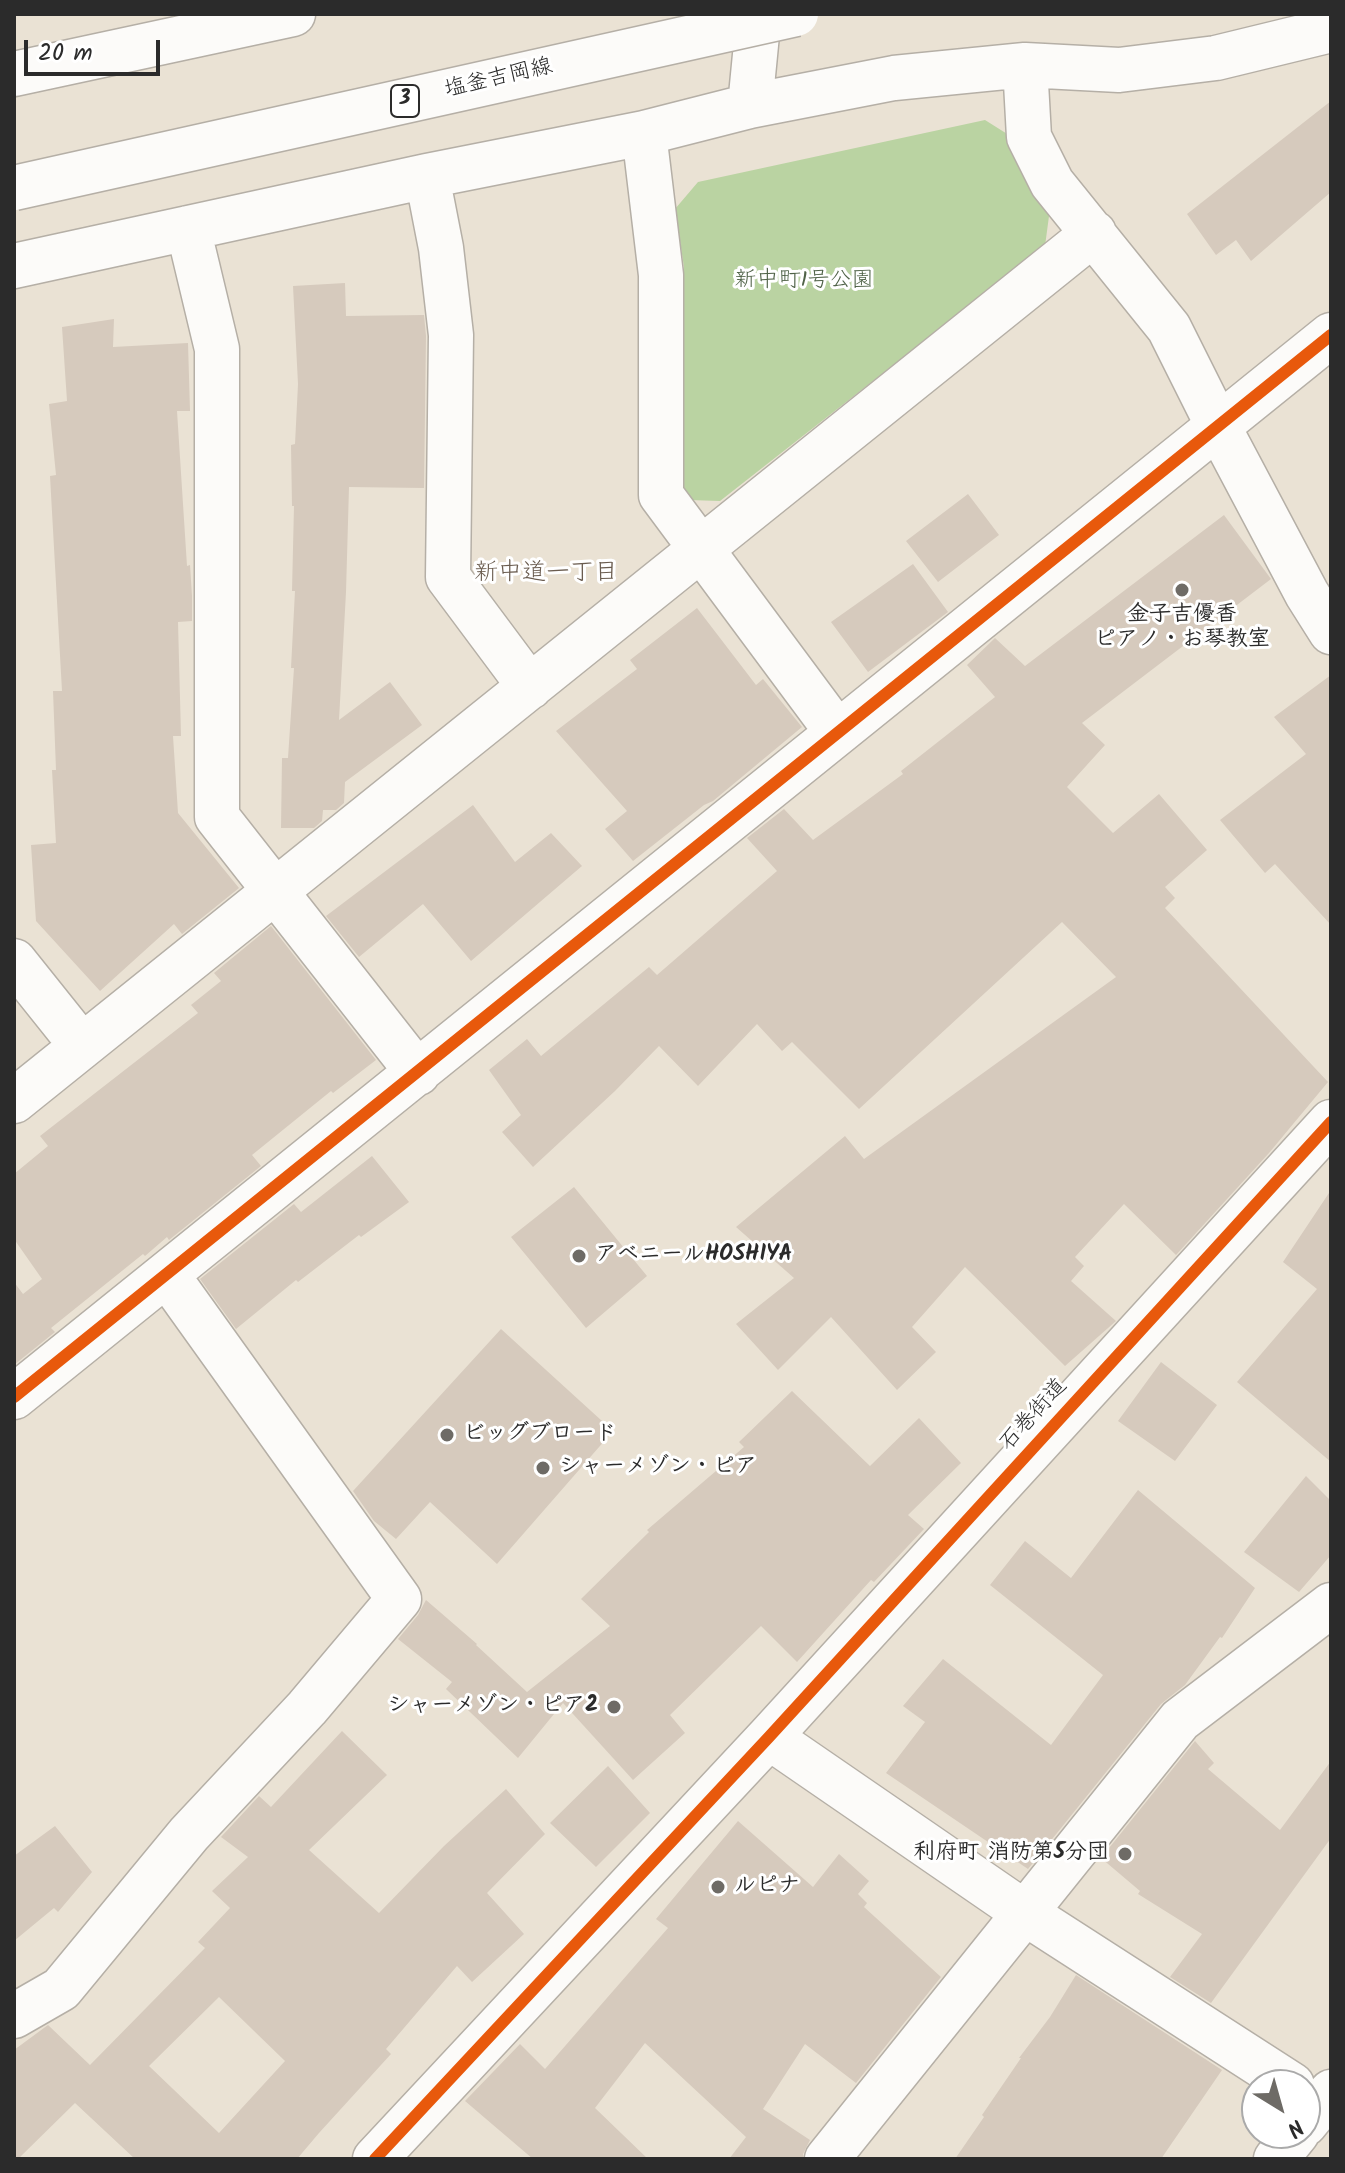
<!DOCTYPE html>
<meta charset="utf-8">
<style>
body{margin:0}
#map{position:relative;width:1345px;height:2173px;overflow:hidden;background:#eae2d4;font-family:Kalam,sans-serif}
canvas{display:block}
.frame{position:absolute;inset:0;border:16px solid #2b2b2b;pointer-events:none}
.north{position:absolute;left:1241px;top:2069px;width:80px;height:80px;box-sizing:border-box;background:#fff;border:2px solid #aaa;border-radius:50%;rotate:143deg;font-size:22px;font-weight:700;line-height:32px;text-align:center;color:#2b2b2b}
.north::after{content:'';display:block;margin:auto;width:28px;height:36px;background:#6e6b66;clip-path:polygon(50% 0,100% 100%,50% 72%,0 100%)}
.scale{position:absolute;left:24px;top:40px;width:136px;height:36px;box-sizing:border-box;border:4px solid #2b2b2b;border-top:0;padding-left:10px;font-size:24px;line-height:28px;white-space:nowrap;color:#2b2b2b;-webkit-text-stroke:6px #fff;paint-order:stroke}
</style>
<div id="map">
<canvas width="1345" height="2173"></canvas>
<div class="frame"></div>
<div class="north">N</div>
<div class="scale">20 m</div>
</div>
<script>
const ctx = document.querySelector('canvas').getContext('2d');
ctx.lineJoin = 'round';
function paint(path, color) {
  ctx.fillStyle = color;
  ctx.fill(path, 'evenodd');
}
function toPath(rows) {
  const path = new Path2D();
  for (const r of rows) {
    path.moveTo(r[0], r[1]);
    for (let i = 2; i < r.length; i += 2) path.lineTo(r[i], r[i + 1]);
  }
  return path;
}
function stroke(path, color, width, dash) {
  ctx.strokeStyle = color;
  ctx.lineWidth = width;
  ctx.lineCap = dash ? 'butt' : 'round';
  ctx.setLineDash(dash || []);
  ctx.stroke(path);
}
function label(font, color, halo, rows, align = 'center') {
  ctx.font = font + ' Kalam,"Klee One",sans-serif';
  ctx.lineWidth = 6;
  ctx.setLineDash([]);
  ctx.textBaseline = 'middle';
  ctx.strokeStyle = halo;
  ctx.fillStyle = color;
  for (const [text, x, y, turn = 0] of rows) {
    ctx.save();
    ctx.translate(x, y);
    ctx.rotate((+turn || 0) * Math.PI / 180);
    ctx.textAlign = isNaN(turn) ? turn : align;
    if (halo) ctx.strokeText(text, 0, 0);
    ctx.fillText(text, 0, 0);
    ctx.restore();
  }
}
const green = toPath([
 [985,120,1012,137,1049,216,1045,246,720,501,689,500,682,482,684,267,675,209,698,182]
]);
const building = toPath([
 [1331,101,1331,192,1251,261,1236,240,1216,255,1187,214],
 [345,283,346,316,424,315,426,336,424,488,349,487,346,592,339,720,390,682,422,725,345,782,344,803,336,810,323,810,322,821,314,828,281,828,282,758,288,758,294,668,291,668,295,591,292,591,294,506,292,506,291,445,295,444,298,384,293,286],
 [114,319,113,347,188,343,190,411,177,411,187,566,190,565,192,596,192,621,178,622,181,736,173,736,178,813,239,888,182,934,174,924,100,991,36,921,31,845,56,843,52,770,56,770,53,691,62,691,50,476,56,475,49,404,67,401,62,327],
 [968,494,999,535,938,582,906,541],
 [1224,515,1271,579,1082,723,1105,745,1067,787,1113,833,1159,794,1207,850,1165,887,1175,898,1165,908,1328,1082,1269,1153,1176,1255,1124,1204,1075,1257,1084,1266,1071,1281,1116,1321,1065,1366,965,1267,912,1327,936,1352,897,1390,831,1317,778,1370,736,1324,794,1278,736,1227,845,1136,864,1159,1116,977,1062,922,859,1109,792,1042,782,1051,757,1024,698,1086,659,1046,615,1091,533,1167,502,1132,521,1115,489,1070,527,1039,541,1056,649,967,657,975,777,871,747,838,784,809,813,840,903,774,901,771,995,697,967,665,995,638,1025,666],
 [913,564,948,612,868,672,831,622],
 [697,608,756,685,763,679,802,727,713,801,704,805,633,861,605,829,627,811,556,731,637,669,630,660],
 [1331,675,1331,925,1275,864,1265,873,1220,820,1306,754,1274,717],
 [473,805,515,862,551,833,582,866,471,961,423,904,359,957,326,916],
 [271,926,376,1060,333,1093,331,1091,252,1155,261,1166,169,1240,167,1237,145,1256,143,1254,51,1328,55,1332,14,1365,14,1282,23,1294,42,1279,14,1239,14,1174,48,1146,40,1136,198,1013,191,1005,221,981,214,973],
 [372,1156,409,1202,361,1237,359,1235,298,1282,296,1280,236,1329,200,1279,294,1204,301,1212],
 [574,1187,647,1276,586,1328,511,1237],
 [1331,1190,1331,1462,1237,1382,1317,1289,1283,1262],
 [501,1329,613,1431,497,1564,430,1502,396,1539,374,1521,353,1491],
 [1161,1362,1217,1405,1175,1461,1118,1421],
 [792,1391,870,1466,919,1418,961,1463,908,1515,924,1529,874,1582,871,1580,797,1662,761,1626,670,1715,685,1733,633,1780,563,1703,518,1758,446,1689,452,1682,398,1639,418,1615,426,1600,477,1644,476,1645,527,1692,610,1626,581,1599,649,1532,647,1530,744,1447,739,1442],
 [1306,1476,1331,1501,1331,1555,1299,1592,1244,1552],
 [1138,1490,1255,1588,1222,1638,1220,1637,1185,1685,1161,1704,1028,1869,886,1773,925,1722,903,1706,943,1659,1051,1745,1103,1675,990,1585,1025,1541,1071,1578],
 [342,1731,387,1775,309,1850,379,1913,444,1846,506,1789,545,1834,487,1893,524,1934,472,1982,457,1966,386,2049,391,2054,319,2133,297,2159,135,2159,75,2103,18,2159,14,2159,14,2050,48,2025,90,2065,205,1948,198,1942,230,1908,212,1891,248,1857,221,1837,259,1796,271,1807],
 [219,1997,285,2061,219,2133,149,2066],
 [1195,1741,1214,1763,1208,1769,1280,1830,1331,1761,1331,1838,1211,2003,1170,1977,1202,1934,1138,1894,1140,1891,1101,1858],
 [608,1766,650,1813,596,1867,550,1823],
 [738,1821,813,1887,839,1854,869,1881,858,1894,867,1903,864,1907,941,1977,856,2083,805,2044,763,2109,810,2140,803,2154,803,2159,729,2159,746,2137,645,2043,595,2108,648,2159,533,2159,465,2101,520,2044,545,2069,668,1928,656,1919],
 [55,1826,92,1872,58,1912,54,1908,14,1941,14,1856],
 [1076,1975,1222,2070,1161,2159,955,2159,984,2117,982,2115,1021,2058,1019,2058,1050,2017]
]);
const minor = toPath([
 [1025,65,1029,137,1052,183,1169,328,1218,426,1307,594,1331,632],
 [14,74,293,14],
 [750,106,759,14],
 [644,133,661,275,661,495,837,732],
 [427,176,441,248,451,335,448,577,530,687],
 [188,228,217,349,217,817,418,1073],
 [14,266,427,176,644,133,750,106,894,78,1025,65,1119,70,1216,58,1331,30],
 [14,961,82,1046],
 [14,1101,1094,233],
 [14,1397,1331,335],
 [769,1737,1025,1913,1292,2085],
 [14,2016,61,1989,189,1834,307,1708,399,1599,167,1275],
 [375,2159,769,1737,1331,1122],
 [827,2159,1180,1720,1331,1605]
]);
const major = toPath([
 [1305,2124,1331,2092],
 [1276,2159,1297,2133]
]);
const majorBridge = toPath([
 [14,188,796,14]
]);
const cycleway = toPath([
 [14,1397,1331,335],
 [375,2159,769,1737,1331,1122]
]);
const markers = [
 [1182,590,8,"#6e6b66"],
 [579,1256,8,"#6e6b66"],
 [447,1435,8,"#6e6b66"],
 [543,1468,8,"#6e6b66"],
 [614,1707,8,"#6e6b66"],
 [1125,1854,8,"#6e6b66"],
 [718,1887,8,"#6e6b66"]
];
const shields = [
 [405,101,28]
];
const shieldNames = [
 ["3",405,101]
];
const streetNames = [
 ["塩釜吉岡線",499,80,-13],
 ["石巻街道",1035,1416,-48]
];
const parkNames = [
 ["新中町1号公園",804,282]
];
const poiNames = [
 ["金子吉優香",1182,616,"center"],
 ["ピアノ・お琴教室",1182,641,"center"],
 ["アベニールHOSHIYA",595,1256],
 ["ビッグブロード",463,1435],
 ["シャーメゾン・ピア",559,1468],
 ["シャーメゾン・ピア2",598,1707,"right"],
 ["利府町 消防第5分団",1109,1854,"right"],
 ["ルピナ",734,1887]
];
const neighbourhoodNames = [
 ["新中道一丁目",546,575]
];
paint(green, '#bad3a2');
paint(building, '#d6cabd');
stroke(minor, '#b5afa6', 47);
stroke(major, '#b5afa6', 47);
stroke(minor, '#fcfbf9', 44);
stroke(major, '#fcfbf9', 44);
stroke(majorBridge, '#b5afa6', 47, []);
stroke(majorBridge, '#fcfbf9', 44);
stroke(cycleway, '#e8590c', 12);
for (const [x, y, r, color] of markers) {
  const dot = new Path2D();
  dot.arc(x, y, r, 0, 2 * Math.PI);
  ctx.fillStyle = color;
  ctx.fill(dot);
  stroke(dot, '#fff', 3);
}
for (const [x, y, w] of shields) {
  const box = new Path2D();
  box.roundRect(x - w / 2, y - 16, w, 32, 6);
  ctx.fillStyle = '#fff';
  ctx.fill(box);
  stroke(box, '#2b2b2b', 2);
}
label('bold 20px', '#2b2b2b', null, shieldNames);
label('22px', '#2b2b2b', '#fff', streetNames);
label('22px', '#4f6247', '#fff', parkNames);
label('bold 22px', '#2b2b2b', '#fff', poiNames, 'left');
label('24px', '#6a5c4f', '#fff', neighbourhoodNames);
</script>
